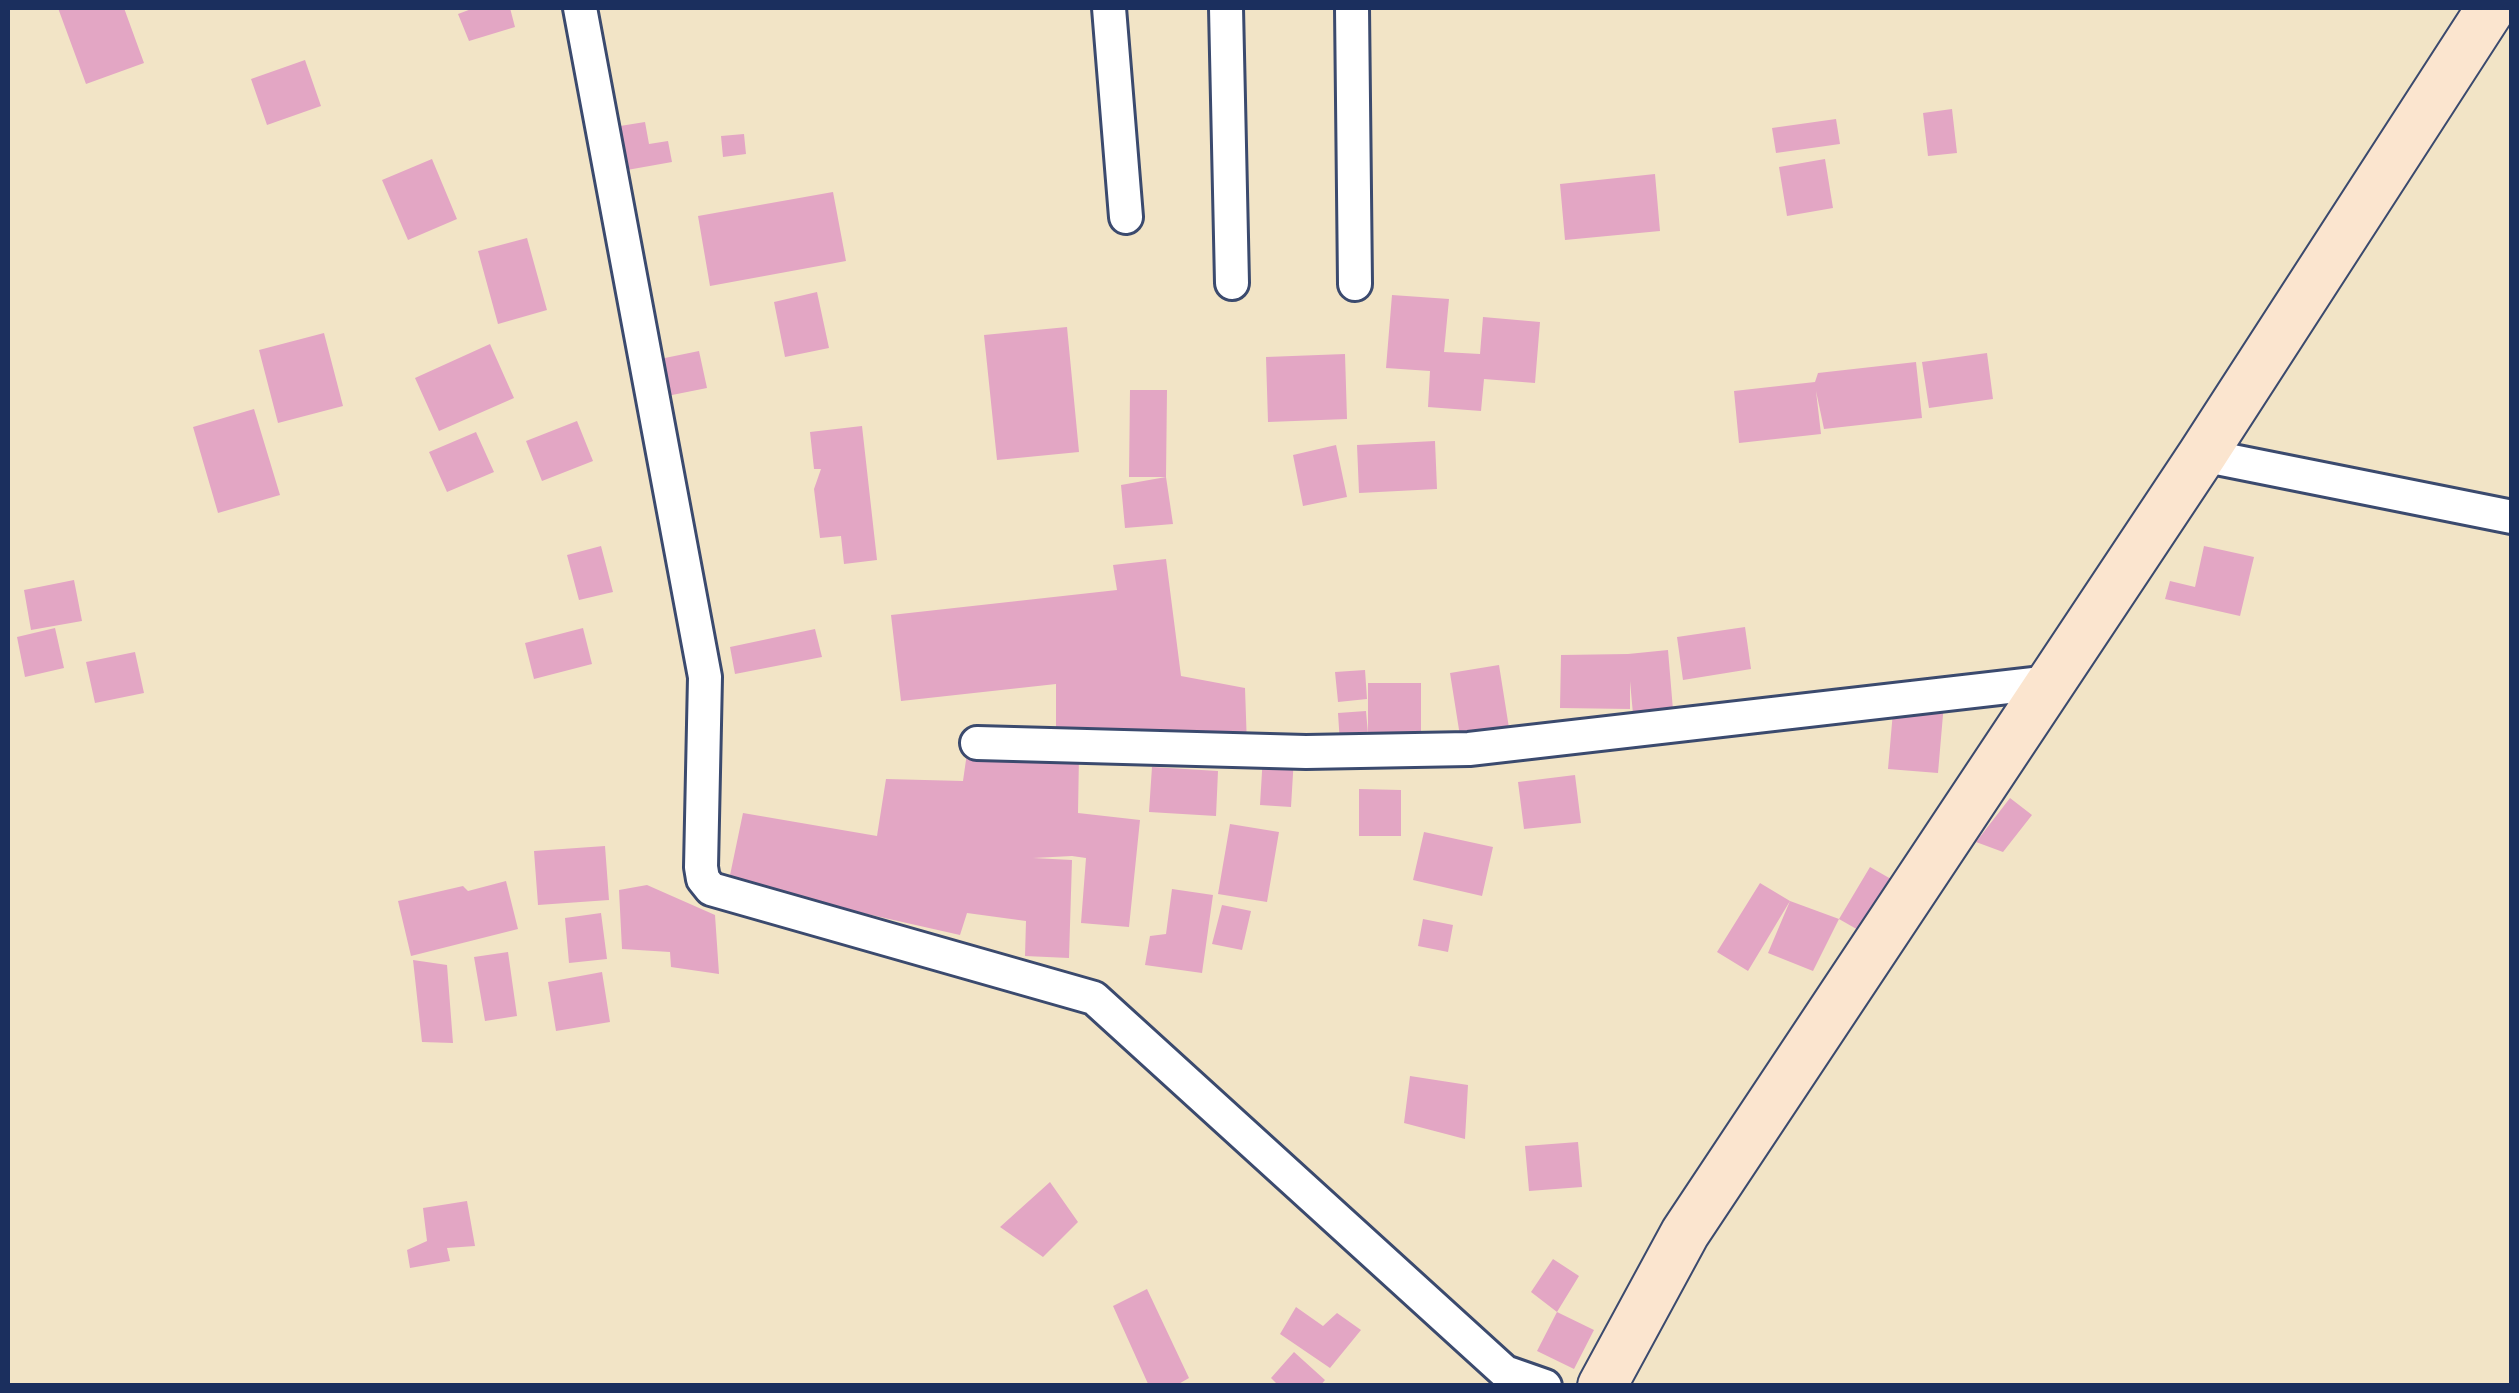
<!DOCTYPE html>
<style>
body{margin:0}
#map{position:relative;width:2519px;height:1393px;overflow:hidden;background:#f2e4c6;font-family:Pangolin,sans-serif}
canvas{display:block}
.frame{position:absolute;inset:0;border:10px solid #1b2f5e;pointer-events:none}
</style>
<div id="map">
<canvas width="2519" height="1393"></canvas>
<div class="frame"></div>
</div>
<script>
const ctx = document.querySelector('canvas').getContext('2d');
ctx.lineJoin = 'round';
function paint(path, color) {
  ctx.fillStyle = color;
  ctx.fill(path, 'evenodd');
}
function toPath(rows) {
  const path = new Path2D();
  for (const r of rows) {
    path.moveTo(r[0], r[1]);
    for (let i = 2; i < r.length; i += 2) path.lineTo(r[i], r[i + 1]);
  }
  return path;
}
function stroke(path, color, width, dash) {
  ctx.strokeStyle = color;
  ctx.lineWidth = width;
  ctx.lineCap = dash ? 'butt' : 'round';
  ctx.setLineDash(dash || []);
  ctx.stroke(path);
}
const building = toPath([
 [58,8,124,8,144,63,86,84],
 [474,8,510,8,515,27,469,41,458,14],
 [305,60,321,106,267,125,251,79],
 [1952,109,1957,153,1928,156,1923,113],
 [1836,119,1840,144,1776,153,1772,128],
 [645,122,649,144,668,141,672,162,627,170,620,126],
 [744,134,746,154,723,157,721,136],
 [432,159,457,219,408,240,382,180],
 [1825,159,1833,208,1787,216,1779,167],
 [1655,174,1660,231,1565,240,1560,184],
 [833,192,846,261,710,286,698,216],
 [527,238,547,310,498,324,478,251],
 [817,292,829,348,785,357,774,302],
 [1392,295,1449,299,1444,352,1480,354,1483,317,1540,322,1535,383,1484,379,1481,411,1428,407,1430,371,1386,368],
 [1067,327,1079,452,997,460,984,335],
 [324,333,343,406,278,423,259,350],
 [490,344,514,398,439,431,415,378],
 [699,351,707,388,667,396,660,359],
 [1987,353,1993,399,1929,408,1922,362],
 [1345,354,1347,419,1268,422,1266,357],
 [1916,362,1922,418,1824,429,1816,391,1821,434,1739,443,1734,391,1815,382,1818,373],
 [1130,390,1167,390,1166,477,1129,477],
 [254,409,280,495,218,513,193,427],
 [577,421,593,461,542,481,526,441],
 [862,426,877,560,844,564,841,536,820,538,814,489,821,469,814,469,810,432],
 [476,432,494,472,447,492,429,452],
 [1435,441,1437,489,1359,493,1357,445],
 [1336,445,1347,497,1303,506,1293,455],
 [1166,477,1173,524,1125,528,1121,485],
 [601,546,613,592,579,600,567,555],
 [2204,546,2254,557,2240,616,2165,599,2170,581,2195,587],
 [1166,559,1181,676,1245,688,1247,746,1056,740,1056,684,901,701,891,615,1117,590,1113,565],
 [74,580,82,621,31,630,24,590],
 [1745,627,1751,669,1683,680,1677,637],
 [55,628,64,668,25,677,17,637],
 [583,628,592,664,534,679,525,643],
 [815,629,822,657,735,674,730,647],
 [1668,650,1674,722,1634,725,1630,681,1630,709,1560,708,1561,655,1628,654],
 [135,652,144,693,95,703,86,662],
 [1499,665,1509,728,1460,736,1450,673],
 [1365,670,1367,699,1338,702,1335,672],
 [1368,683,1421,683,1421,741,1340,744,1338,713,1366,711,1368,734],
 [1894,700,1944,703,1938,773,1888,769],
 [967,753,1079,755,1078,813,1140,820,1129,927,1081,923,1086,858,1072,856,1033,858,1072,860,1069,958,1025,956,1026,921,967,913,960,935,765,891,751,883,729,880,743,813,877,836,886,779,963,781],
 [1263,755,1294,757,1291,807,1260,805],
 [1152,767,1218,771,1216,816,1149,812],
 [1575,775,1581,823,1524,829,1518,782],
 [1359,789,1401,790,1401,836,1359,836],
 [2010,798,2032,815,2003,852,1976,842],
 [1230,824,1279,832,1267,902,1218,894],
 [1424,832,1493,847,1482,896,1413,880],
 [605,846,609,900,538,905,534,851],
 [1870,867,1898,883,1867,935,1839,919],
 [506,881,518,929,411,956,398,901,463,886,468,891],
 [1760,883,1790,901,1839,919,1813,971,1768,953,1790,901,1748,971,1717,952],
 [647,885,715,915,719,974,671,967,670,952,622,949,619,890],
 [1172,889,1213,895,1202,973,1145,965,1150,936,1166,934],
 [1222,905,1251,911,1242,950,1212,944],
 [601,913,607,959,569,963,565,918],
 [1423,919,1453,925,1448,952,1418,946],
 [508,952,517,1016,485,1021,474,957],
 [413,960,447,965,453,1043,422,1042],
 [602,972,610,1022,556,1031,548,982],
 [1410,1076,1468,1085,1465,1139,1404,1123],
 [1578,1142,1582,1187,1529,1191,1525,1146],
 [1050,1182,1078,1222,1043,1257,1000,1227],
 [467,1201,475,1246,447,1248,450,1261,410,1268,407,1250,427,1241,423,1208],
 [1553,1259,1579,1276,1557,1312,1531,1292],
 [1147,1289,1189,1378,1175,1386,1149,1386,1113,1306],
 [1296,1307,1323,1326,1337,1313,1361,1330,1330,1368,1280,1334],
 [1557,1312,1594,1330,1574,1369,1537,1351],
 [1294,1352,1325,1380,1320,1386,1279,1386,1271,1378]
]);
const street = toPath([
 [580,8,705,677,701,867,703,879,711,889,1094,998,1505,1372,1545,1386],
 [1109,8,1126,217],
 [1226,8,1232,283],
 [1352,8,1355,284],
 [2202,455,2512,517],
 [977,743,1306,752,1469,749,2051,682]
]);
const secondary = toPath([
 [1602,1386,1685,1233,2202,455,2491,8]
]);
paint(building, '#e3a6c4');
stroke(street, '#3b4a6e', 38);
stroke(secondary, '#3b4a6e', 52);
stroke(street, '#fff', 32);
stroke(secondary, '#fbe5cf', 48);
</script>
